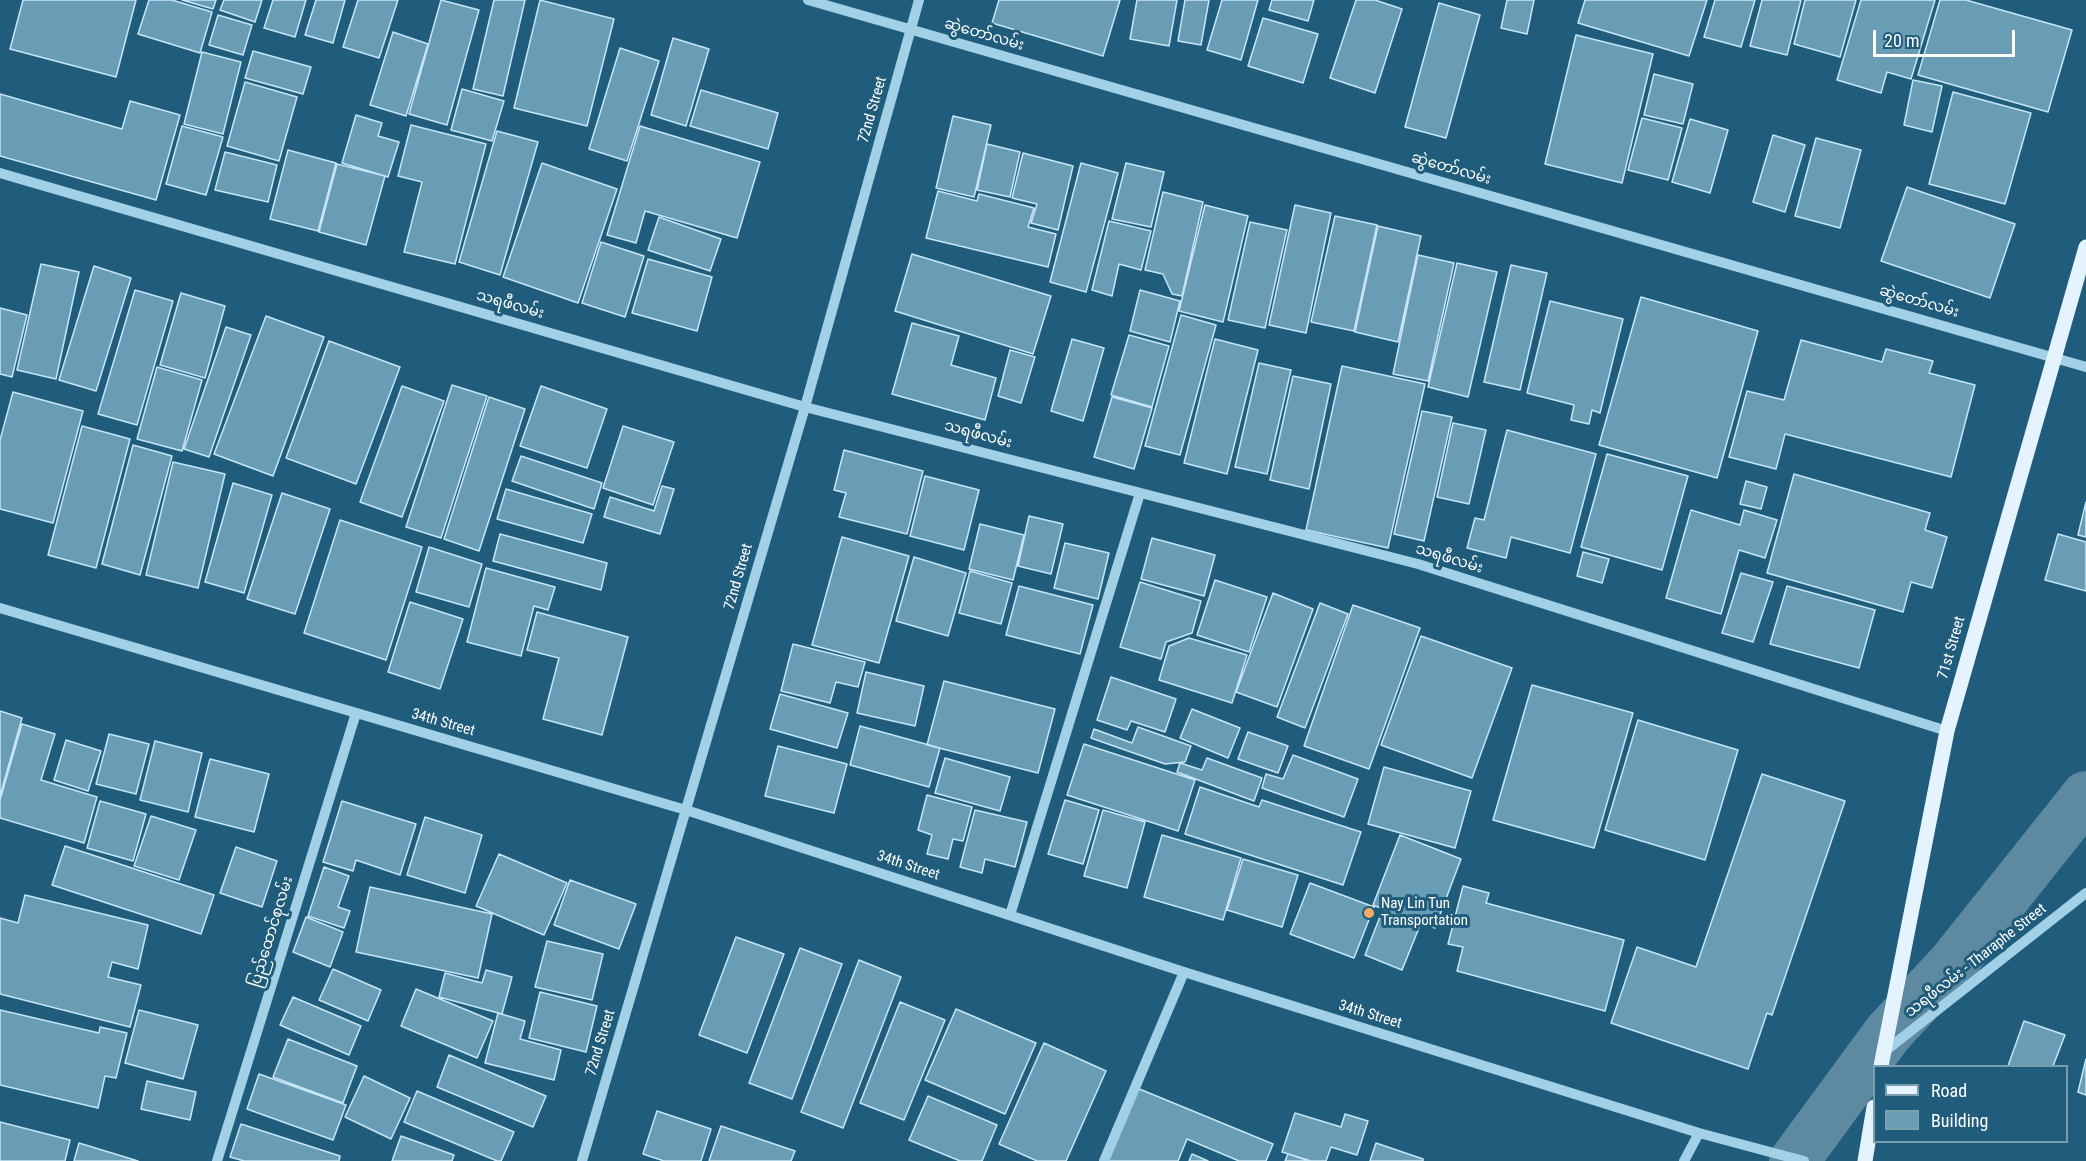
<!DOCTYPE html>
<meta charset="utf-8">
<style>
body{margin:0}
#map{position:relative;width:2086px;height:1161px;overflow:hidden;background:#205d7c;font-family:"Roboto Condensed",sans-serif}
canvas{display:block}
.legend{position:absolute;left:1873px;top:1065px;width:195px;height:78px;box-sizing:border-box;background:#205d7c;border:2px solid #799eb0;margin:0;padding:8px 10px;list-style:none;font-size:18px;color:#fff}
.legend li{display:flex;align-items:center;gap:12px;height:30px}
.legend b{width:30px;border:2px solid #799eb0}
.scale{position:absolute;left:1873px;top:30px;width:142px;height:27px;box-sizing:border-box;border:3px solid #fff;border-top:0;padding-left:8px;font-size:18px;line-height:21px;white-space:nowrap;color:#fff;-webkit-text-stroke:4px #205d7c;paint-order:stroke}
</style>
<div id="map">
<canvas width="2086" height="1161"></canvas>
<ul class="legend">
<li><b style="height:8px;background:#e4f3fd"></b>Road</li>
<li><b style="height:16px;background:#699db6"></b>Building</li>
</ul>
<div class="scale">20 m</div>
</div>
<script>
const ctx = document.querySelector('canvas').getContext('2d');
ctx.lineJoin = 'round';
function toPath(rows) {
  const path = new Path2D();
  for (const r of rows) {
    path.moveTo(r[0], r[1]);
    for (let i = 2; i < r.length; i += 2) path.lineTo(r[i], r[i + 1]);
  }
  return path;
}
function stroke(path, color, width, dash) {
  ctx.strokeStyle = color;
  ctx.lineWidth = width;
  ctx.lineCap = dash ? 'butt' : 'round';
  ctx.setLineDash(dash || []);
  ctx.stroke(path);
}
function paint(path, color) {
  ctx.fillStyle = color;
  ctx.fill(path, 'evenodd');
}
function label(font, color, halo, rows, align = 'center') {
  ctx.font = font + ' "Roboto Condensed","Noto Sans Myanmar",sans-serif';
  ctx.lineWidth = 6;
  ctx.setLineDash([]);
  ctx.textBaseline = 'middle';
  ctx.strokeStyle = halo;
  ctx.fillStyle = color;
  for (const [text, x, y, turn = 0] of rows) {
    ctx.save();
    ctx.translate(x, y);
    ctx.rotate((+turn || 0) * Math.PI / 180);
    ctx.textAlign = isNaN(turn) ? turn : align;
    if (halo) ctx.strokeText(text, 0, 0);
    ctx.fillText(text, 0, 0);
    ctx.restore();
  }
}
const canal = toPath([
 [1794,1161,1888,1033,1952,964,2086,796]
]);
const building = toPath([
 [23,0,136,0,116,77,10,49,23,0],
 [149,0,172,0,212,12,200,53,138,34,149,0],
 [182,0,216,0,213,9,182,0],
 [224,0,262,0,255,22,220,10,224,0],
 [273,0,306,0,295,37,264,28,273,0],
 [316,0,345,0,333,43,305,35,316,0],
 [358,0,398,0,379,58,343,47,358,0],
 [441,0,479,10,447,125,409,114,441,0],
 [494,0,525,0,503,96,473,89,494,0],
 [540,0,614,19,587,126,514,108,540,0],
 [999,0,1120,0,1103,56,992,23,999,0],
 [1137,0,1177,0,1169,46,1130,39,1137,0],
 [1185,0,1209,0,1201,45,1178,41,1185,0],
 [1222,0,1258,0,1241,60,1207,50,1222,0],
 [1272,0,1314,0,1308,21,1269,10,1272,0],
 [1356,0,1375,0,1402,9,1375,93,1330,78,1356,0],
 [1507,0,1534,0,1527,34,1501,28,1507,0],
 [1585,0,1707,0,1689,56,1578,23,1585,0],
 [1715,0,1755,0,1741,47,1704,37,1715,0],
 [1762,0,1801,0,1787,55,1750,46,1762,0],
 [1805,0,1856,0,1840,57,1794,44,1805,0],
 [1861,0,1935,0,1911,79,1887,72,1881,93,1837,80,1861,0],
 [1940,0,1966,0,2072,30,2048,112,1918,75,1940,0],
 [1439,3,1480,15,1446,138,1405,127,1439,3],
 [218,15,252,25,243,55,209,45,218,15],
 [1263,18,1318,34,1303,83,1248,66,1263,18],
 [393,32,428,44,406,116,370,105,393,32],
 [1576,35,1653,54,1622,183,1545,164,1576,35],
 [673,38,709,49,686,126,651,115,673,38],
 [620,48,659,61,627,161,589,149,620,48],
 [253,51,311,67,303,94,245,78,253,51],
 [202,52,241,62,223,134,184,124,202,52],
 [1654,74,1693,84,1683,124,1644,115,1654,74],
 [1913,80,1942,86,1932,132,1904,125,1913,80],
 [245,82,297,97,279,161,227,146,245,82],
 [462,89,504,101,492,141,451,130,462,89],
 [701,90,778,113,768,149,690,126,701,90],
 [1953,92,2031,113,2005,204,1929,184,1953,92],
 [0,94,122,129,130,101,180,115,156,200,0,156,0,94],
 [356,115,382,123,378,136,399,142,388,177,342,163,356,115],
 [953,116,991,125,974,197,936,188,953,116],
 [1642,118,1682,128,1668,180,1628,170,1642,118],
 [1690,119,1728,130,1710,193,1672,182,1690,119],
 [411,125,486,144,455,264,404,252,422,182,398,176,411,125],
 [182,126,223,137,206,195,166,184,182,126],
 [640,126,760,162,737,238,645,211,636,243,607,235,640,126],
 [497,131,538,142,500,275,459,262,497,131],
 [1773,135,1805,145,1785,212,1753,202,1773,135],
 [1816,138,1861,150,1840,228,1795,216,1816,138],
 [987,144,1020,152,1010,197,977,190,987,144],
 [288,150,336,163,318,231,270,219,288,150],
 [225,152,277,165,268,202,215,190,225,152],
 [1023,153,1073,166,1058,230,1031,223,1037,204,1012,198,1023,153],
 [542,163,617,189,578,303,503,277,542,163],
 [1081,163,1118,173,1086,292,1050,282,1081,163],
 [1126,163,1164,172,1151,227,1112,219,1126,163],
 [337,164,385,176,366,245,319,232,337,164],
 [1907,187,2015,224,1990,298,1881,261,1907,187],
 [938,191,977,201,979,194,1034,208,1028,227,1056,234,1048,267,926,238,938,191],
 [1163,192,1203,202,1182,296,1172,294,1163,274,1145,270,1163,192],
 [1205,205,1248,216,1223,322,1179,311,1205,205],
 [1295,205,1331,213,1306,333,1269,325,1295,205],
 [1335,216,1377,225,1354,331,1311,322,1335,216],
 [659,217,721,239,710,271,648,250,659,217],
 [1109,221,1151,231,1141,270,1119,264,1112,296,1092,290,1109,221],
 [1250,222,1287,230,1265,328,1228,320,1250,222],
 [1378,226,1421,236,1398,342,1355,332,1378,226],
 [601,242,644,256,625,317,582,303,601,242],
 [912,254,1051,296,1033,354,895,311,912,254],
 [1418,255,1454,263,1428,381,1393,374,1418,255],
 [648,259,712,277,697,331,632,313,648,259],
 [1457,263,1497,272,1468,397,1428,387,1457,263],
 [41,264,79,272,56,379,17,370,41,264],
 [1511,265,1547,273,1520,390,1484,382,1511,265],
 [94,266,131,278,96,391,59,380,94,266],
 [135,290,173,301,137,425,98,414,135,290],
 [1140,290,1180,301,1170,342,1130,331,1140,290],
 [181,293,225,306,205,378,160,365,181,293],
 [1641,297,1758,331,1717,478,1599,445,1641,297],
 [1550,301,1623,319,1600,413,1592,410,1589,424,1571,420,1574,405,1527,393,1550,301],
 [0,308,27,315,12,377,0,374,0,308],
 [1181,315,1216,325,1180,455,1145,446,1181,315],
 [266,316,324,337,273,476,214,454,266,316],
 [912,323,959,336,951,365,996,378,985,420,892,394,912,323],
 [226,327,251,335,209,457,184,449,226,327],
 [1129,335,1169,346,1152,407,1111,395,1129,335],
 [1072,339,1104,348,1083,421,1051,411,1072,339],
 [1215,339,1258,350,1227,474,1184,463,1215,339],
 [1801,340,1882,362,1886,349,1933,361,1929,373,1975,385,1951,477,1785,434,1776,469,1729,457,1747,391,1784,400,1801,340],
 [329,341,400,367,356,484,286,458,329,341],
 [1010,350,1035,357,1021,403,998,396,1010,350],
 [1259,363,1291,370,1267,474,1235,467,1259,363],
 [1342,366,1425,384,1388,548,1306,530,1342,366],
 [157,367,202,380,182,451,137,439,157,367],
 [1293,376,1331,384,1309,489,1270,480,1293,376],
 [452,385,487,396,441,538,406,527,452,385],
 [402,386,444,401,402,517,360,502,402,386],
 [541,386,607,409,587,468,520,446,541,386],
 [13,392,83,411,53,523,0,509,0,440,13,392],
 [489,397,525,409,479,551,444,539,489,397],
 [1112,397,1152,408,1134,469,1094,457,1112,397],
 [1422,411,1452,417,1424,541,1394,534,1422,411],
 [1453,423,1486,430,1469,504,1437,497,1453,423],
 [82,426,130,439,96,568,48,555,82,426],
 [623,426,674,442,653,505,603,488,623,426],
 [1507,430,1596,454,1570,553,1511,537,1506,558,1467,548,1475,518,1484,520,1507,430],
 [133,445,172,456,140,575,102,564,133,445],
 [844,450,923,471,907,534,839,517,846,493,834,490,844,450],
 [1607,454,1688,476,1662,570,1581,547,1607,454],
 [521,456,602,483,594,509,512,481,521,456],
 [173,462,225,474,198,588,146,575,173,462],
 [1794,474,1930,513,1925,530,1947,537,1932,588,1911,582,1903,612,1767,573,1794,474],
 [925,476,979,490,964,550,910,536,925,476],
 [1746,481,1767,487,1761,509,1740,504,1746,481],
 [233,483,272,495,244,593,205,582,233,483],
 [662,486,674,489,660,534,604,517,610,497,654,511,662,486],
 [506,489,592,514,583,543,497,519,506,489],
 [282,493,330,509,295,614,247,599,282,493],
 [2086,502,2086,537,2078,535,2086,502],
 [1691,510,1740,525,1744,510,1777,520,1765,558,1739,550,1721,614,1666,598,1691,510],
 [1029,516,1063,524,1051,574,1018,566,1029,516],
 [340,520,422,547,386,660,304,633,340,520],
 [980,524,1024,535,1013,580,969,569,980,524],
 [500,534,607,563,601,590,493,561,500,534],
 [2058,534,2086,542,2086,591,2045,580,2058,534],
 [842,537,909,556,879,663,812,645,842,537],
 [1152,538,1215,555,1204,596,1141,579,1152,538],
 [1065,543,1109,553,1098,599,1054,588,1065,543],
 [429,547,482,564,469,607,416,592,429,547],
 [1583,552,1609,559,1602,583,1577,576,1583,552],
 [914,557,966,573,948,636,896,621,914,557],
 [486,568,555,587,548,610,534,606,521,656,467,642,486,568],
 [970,571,1012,583,1001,624,959,613,970,571],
 [1741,573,1773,582,1753,642,1722,633,1741,573],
 [1215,580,1267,597,1249,652,1197,635,1215,580],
 [1140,582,1201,601,1192,633,1166,642,1161,659,1120,647,1140,582],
 [1019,586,1093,605,1080,654,1006,635,1019,586],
 [1787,586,1875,610,1859,668,1770,644,1787,586],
 [1273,593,1313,609,1277,707,1236,692,1273,593],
 [410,602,463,619,440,689,388,672,410,602],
 [1320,603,1348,614,1305,728,1277,717,1320,603],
 [1353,605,1420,628,1369,769,1304,746,1353,605],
 [537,612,628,637,602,735,543,719,559,658,527,650,537,612],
 [1421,636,1512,668,1472,778,1381,745,1421,636],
 [1189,638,1247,655,1232,703,1159,680,1169,646,1189,638],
 [793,644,865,662,858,687,836,682,830,703,781,691,793,644],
 [866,672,924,686,915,726,857,713,866,672],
 [1111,677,1176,699,1165,732,1131,721,1127,730,1097,720,1111,677],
 [944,681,1055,709,1038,773,927,745,944,681],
 [1532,685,1633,713,1594,848,1493,820,1532,685],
 [780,694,848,713,837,748,770,729,780,694],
 [1192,709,1240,728,1228,758,1180,738,1192,709],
 [0,711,22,718,0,796,0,711],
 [1638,720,1738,750,1705,860,1605,830,1638,720],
 [22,724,55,734,41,780,97,797,84,843,0,818,0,800,22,724],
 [860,726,940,748,929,787,850,765,860,726],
 [1138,727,1191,746,1185,762,1165,764,1091,738,1094,729,1132,743,1138,727],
 [1248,732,1288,746,1278,773,1238,759,1248,732],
 [109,734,149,744,136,794,96,784,109,734],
 [66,740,101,751,88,791,54,780,66,740],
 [155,741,202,753,188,812,140,800,155,741],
 [1084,744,1195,780,1178,831,1067,795,1084,744],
 [778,746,847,764,834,813,765,796,778,746],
 [1293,755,1358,779,1344,817,1262,788,1266,774,1283,779,1293,755],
 [945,758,1010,777,1000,811,935,793,945,758],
 [1207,758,1262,778,1254,801,1177,772,1180,763,1202,770,1207,758],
 [210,759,269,774,254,832,195,817,210,759],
 [1384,767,1471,791,1455,848,1368,824,1384,767],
 [1762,774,1845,801,1772,1015,1767,1013,1748,1069,1611,1023,1637,947,1696,967,1762,774],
 [1200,787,1259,807,1262,800,1361,832,1343,885,1185,834,1200,787],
 [927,795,972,807,963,841,953,839,948,859,927,854,932,835,918,830,927,795],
 [1065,800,1099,810,1083,864,1048,854,1065,800],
 [100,801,146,814,133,861,87,848,100,801],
 [342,801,416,824,400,875,356,860,353,871,323,862,342,801],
 [975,810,1027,822,1015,867,985,859,982,873,960,867,975,810],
 [1103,810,1145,822,1127,888,1084,876,1103,810],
 [151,816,196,830,179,880,134,866,151,816],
 [425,817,482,835,465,893,407,875,425,817],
 [1162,835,1241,858,1223,920,1144,897,1162,835],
 [1400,835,1461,859,1435,928,1421,923,1402,970,1365,955,1383,909,1373,905,1400,835],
 [65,846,214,895,201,934,52,885,65,846],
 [236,847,277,861,262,907,220,893,236,847],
 [499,854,567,883,544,935,476,906,499,854],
 [1243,859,1298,875,1282,927,1227,910,1243,859],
 [324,867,349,876,338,907,350,911,344,928,308,916,324,867],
 [570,880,636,904,619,949,554,925,570,880],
 [1310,883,1374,907,1354,958,1290,934,1310,883],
 [1463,886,1489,893,1486,903,1624,940,1605,1011,1457,971,1463,947,1448,944,1463,886],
 [370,887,492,914,478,978,356,952,370,887],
 [25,895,148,925,138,969,112,962,108,977,141,985,130,1027,0,994,0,918,18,923,25,895],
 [306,917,343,932,330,967,293,952,306,917],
 [736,937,784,954,747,1053,699,1035,736,937],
 [547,941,603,954,592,1000,535,987,547,941],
 [800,948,842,964,792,1099,749,1083,800,948],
 [859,960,901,977,843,1128,801,1112,859,960],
 [333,969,381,990,368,1021,319,1000,333,969],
 [486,970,512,977,502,1014,439,997,445,973,482,983,486,970],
 [416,989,493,1021,477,1058,401,1026,416,989],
 [540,992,597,1006,586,1052,529,1038,540,992],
 [293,997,361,1026,349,1055,280,1025,293,997],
 [900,1002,945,1020,904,1120,860,1103,900,1002],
 [956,1009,1036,1043,1005,1114,925,1080,956,1009],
 [0,1010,99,1033,100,1027,127,1033,116,1078,105,1076,98,1108,0,1085,0,1010],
 [139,1010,198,1025,183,1079,125,1063,139,1010],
 [498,1013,525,1021,520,1039,561,1050,554,1080,485,1063,498,1013],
 [2024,1021,2065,1035,2053,1066,2008,1066,2024,1021],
 [288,1039,357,1066,343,1103,273,1077,288,1039],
 [1044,1043,1106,1071,1066,1161,1037,1161,999,1144,1044,1043],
 [449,1055,546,1096,533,1127,437,1087,449,1055],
 [2086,1059,2086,1095,2078,1092,2086,1059],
 [259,1074,346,1105,333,1140,247,1109,259,1074],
 [364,1076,410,1098,391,1139,345,1117,364,1076],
 [147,1081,196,1092,190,1120,141,1109,147,1081],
 [1137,1088,1273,1144,1266,1161,1239,1161,1187,1139,1178,1161,1107,1161,1137,1088],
 [417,1091,514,1132,501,1161,497,1161,404,1122,417,1091],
 [928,1096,997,1125,982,1161,960,1161,909,1140,928,1096],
 [657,1111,711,1129,701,1161,664,1161,643,1154,657,1111],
 [1295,1113,1341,1127,1345,1114,1368,1121,1357,1155,1331,1147,1326,1161,1311,1161,1282,1152,1295,1113],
 [0,1122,70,1140,65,1161,0,1161,0,1122],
 [241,1124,340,1156,339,1161,244,1161,230,1157,241,1124],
 [721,1126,795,1151,791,1161,709,1161,721,1126],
 [401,1136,454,1155,452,1161,392,1161,401,1136],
 [79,1143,138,1161,74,1161,79,1143],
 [1376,1143,1423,1159,1423,1161,1370,1161,1376,1143],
 [1192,1154,1208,1161,1189,1161,1192,1154],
 [1288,1154,1309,1161,1285,1161,1288,1154]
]);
const minor = toPath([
 [808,0,2086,367],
 [0,173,805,407,1418,564,1947,731],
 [0,608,686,810,1184,972,1699,1133,1804,1161],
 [1010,915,1140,493],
 [1884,1052,2086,893],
 [217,1161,356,713],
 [582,1161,805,407,919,0],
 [1104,1161,1184,972],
 [1684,1161,1699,1133]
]);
const major = toPath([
 [1881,1066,1947,731,2086,247],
 [1865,1161,1874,1107]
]);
const markers = [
 [1369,913,6,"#f4a962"]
];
const streetNames = [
 ["ဆွဲတော်လမ်း",984,35,16],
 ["72nd Street",873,110,-74],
 ["ဆွဲတော်လမ်း",1451,169,16],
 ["ဆွဲတော်လမ်း",1919,302,16],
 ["သရဖီလမ်း",510,305,16],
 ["သရဖီလမ်း",978,435,15],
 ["သရဖီလမ်း",1449,559,17],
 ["72nd Street",739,577,-74],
 ["71st Street",1952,648,-74],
 ["34th Street",443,723,16],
 ["34th Street",908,866,18],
 ["ပြည်ထောင်စုလမ်း",272,932,-73],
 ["သရဖီလမ်း - Tharaphe Street",1976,961,-38],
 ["34th Street",1370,1015,17],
 ["72nd Street",601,1043,-73]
];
const poiNames = [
 ["Nay Lin Tun",1381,904],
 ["Transportation",1381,921]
];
stroke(canal, '#5d8aa1', 50);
paint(building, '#699db6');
stroke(building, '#c6e6f5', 1.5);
stroke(minor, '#a2d1e7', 10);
stroke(major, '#e4f3fd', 15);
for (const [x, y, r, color] of markers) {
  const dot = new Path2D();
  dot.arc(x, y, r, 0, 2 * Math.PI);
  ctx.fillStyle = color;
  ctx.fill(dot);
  stroke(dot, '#205d7c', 2);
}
label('15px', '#fff', '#205d7c', streetNames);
label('15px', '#fff', '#205d7c', poiNames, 'left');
</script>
